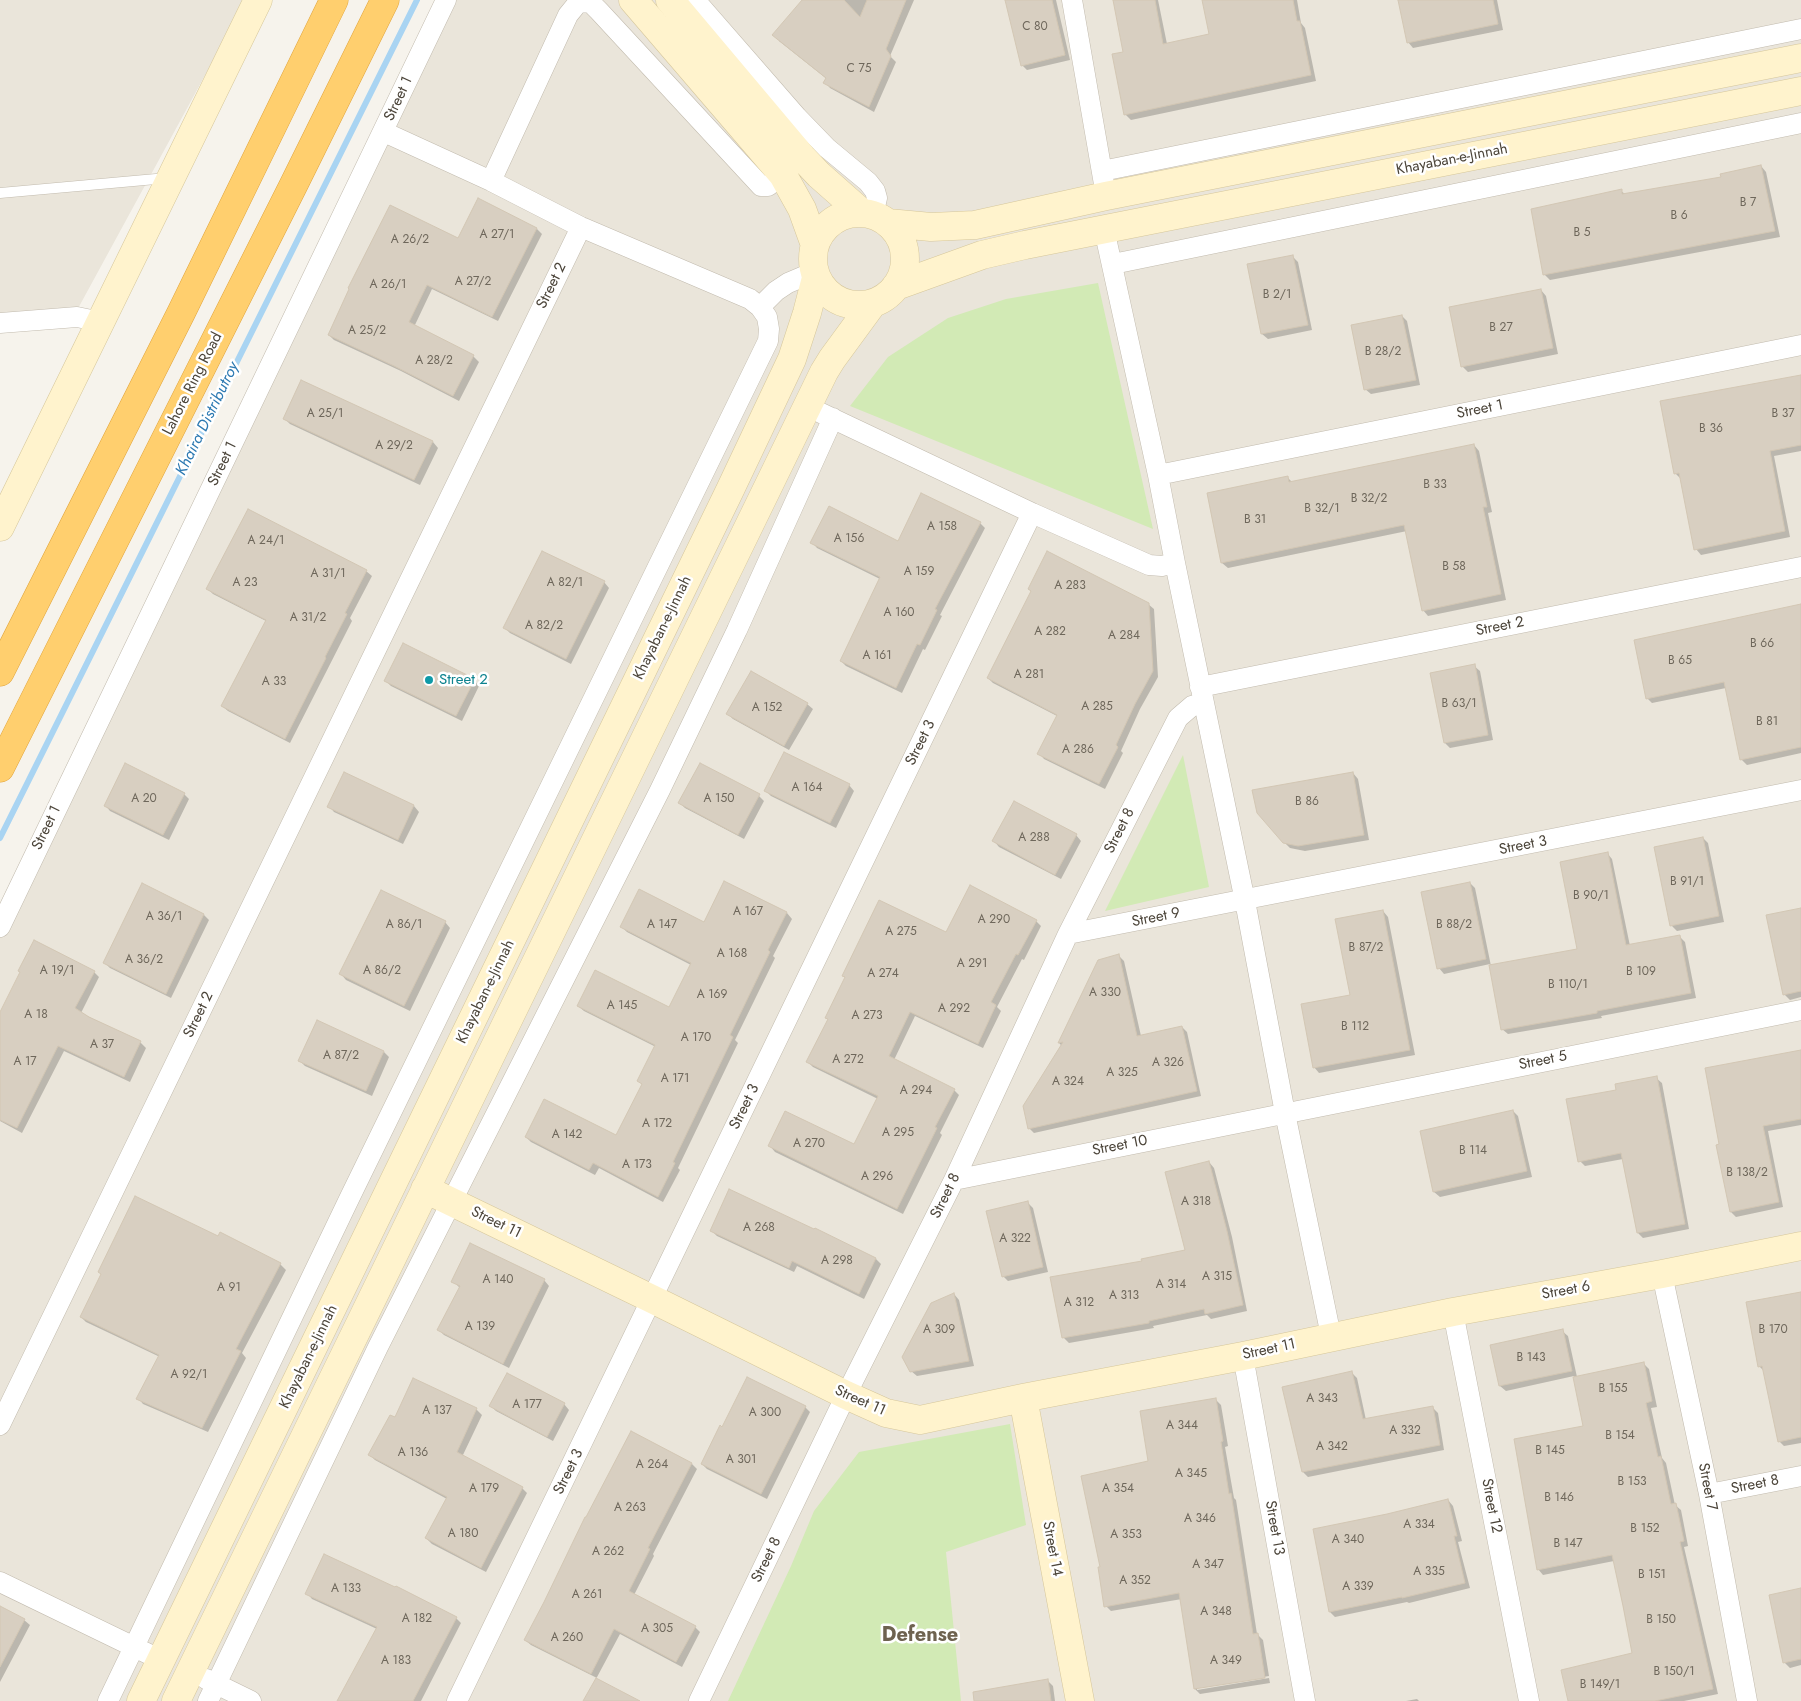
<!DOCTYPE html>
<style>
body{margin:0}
canvas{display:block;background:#f6f3ec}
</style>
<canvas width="1801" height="1701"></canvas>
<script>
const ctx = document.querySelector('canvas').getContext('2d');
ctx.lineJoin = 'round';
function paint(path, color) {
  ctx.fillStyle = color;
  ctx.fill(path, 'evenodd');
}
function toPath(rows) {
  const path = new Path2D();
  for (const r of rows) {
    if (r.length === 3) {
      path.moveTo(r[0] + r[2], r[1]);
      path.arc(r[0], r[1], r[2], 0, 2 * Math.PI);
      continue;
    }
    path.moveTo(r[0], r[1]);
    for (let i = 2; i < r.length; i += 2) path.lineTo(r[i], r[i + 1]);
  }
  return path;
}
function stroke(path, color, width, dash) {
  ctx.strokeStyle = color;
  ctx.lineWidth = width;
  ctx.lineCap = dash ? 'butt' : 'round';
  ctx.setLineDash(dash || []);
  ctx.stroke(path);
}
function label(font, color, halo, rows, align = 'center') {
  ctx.font = font + ' Jost,sans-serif';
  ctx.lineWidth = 5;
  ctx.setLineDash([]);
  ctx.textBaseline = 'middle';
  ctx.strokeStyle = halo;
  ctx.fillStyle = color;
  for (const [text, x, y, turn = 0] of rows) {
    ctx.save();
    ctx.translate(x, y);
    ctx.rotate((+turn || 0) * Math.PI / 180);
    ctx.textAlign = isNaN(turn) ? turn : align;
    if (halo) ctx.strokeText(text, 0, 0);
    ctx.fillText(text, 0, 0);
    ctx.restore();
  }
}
const residential = toPath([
 [0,0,246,0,69,325,0,330],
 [455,0,1801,0,1801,1701,0,1701,0,921]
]);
const green = toPath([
 [1098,283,1153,529,850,406,888,357,948,318,1006,299],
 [1183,755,1209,887,1105,911],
 [1010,1424,1026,1525,946,1552,961,1701,728,1701,791,1566,814,1511,859,1452]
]);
const shadow = toPath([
 [803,0,914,0,890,56,896,62,874,112,830,88,825,82,827,79,779,41],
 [1008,0,1056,0,1070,60,1027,70,1022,65],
 [1114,0,1158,0,1167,44,1210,35,1204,0,1297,0,1301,23,1305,28,1316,81,1131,120,1125,114,1124,53],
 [1404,0,1497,0,1503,30,1413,48,1408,42],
 [1761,166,1766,172,1780,237,1550,280,1544,274,1621,191,1625,194,1722,178],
 [537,229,542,234,498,321,432,289,414,327,473,356,479,362,459,401,401,371,334,340,329,335,459,240],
 [1292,256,1298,262,1312,330,1268,339,1262,334,1248,265],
 [1541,290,1546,296,1558,354,1468,372,1462,366],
 [1402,316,1407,321,1420,385,1371,394,1365,389],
 [1801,376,1801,451,1774,456,1790,537,1701,555,1696,549,1681,479,1675,473],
 [302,381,433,442,438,448,420,485,290,424,285,419],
 [1474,445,1479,451,1492,512,1488,513,1506,600,1428,616,1423,610,1407,531,1228,568,1222,563,1288,478,1292,482],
 [980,523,985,528,940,615,942,616,925,650,923,649,902,693,846,666,841,661,880,579,817,548,812,542,899,542],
 [366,571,372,576,350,618,352,621,290,743,228,711,222,706,266,621,213,594,207,588],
 [604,582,609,588,571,664,510,633,505,628],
 [1029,589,1148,604,1154,609,1158,677,1140,709,1121,751,1123,753,1105,789,1044,759,1039,753,1057,716,993,683,988,678,1032,592],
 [1801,606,1801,753,1747,765,1741,759,1726,688,1652,703,1647,698],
 [1474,666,1480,671,1493,740,1450,748,1445,743],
 [385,680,474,680,479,686,462,721,391,686],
 [807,704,813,709,789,750,733,719,728,714],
 [1353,773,1358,779,1369,840,1305,851,1290,848,1284,842],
 [344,774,414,806,419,812,403,844,334,812,329,806],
 [849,785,854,791,836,828,771,796,766,791],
 [184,794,189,799,169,840,110,811,105,805],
 [759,796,764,801,744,839,685,808,680,803],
 [1076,835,1081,841,1061,879,999,847,994,841],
 [1703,838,1708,843,1724,922,1677,931,1672,926],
 [1607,853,1612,859,1630,946,1680,937,1685,942,1696,998,1601,1016,1602,1018,1508,1034,1502,1029,1490,964,1444,974,1439,968,1470,883,1475,888,1491,966,1578,950],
 [725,882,787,913,792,919,773,956,775,958,735,1040,738,1043,678,1168,680,1170,663,1202,599,1168,595,1175,531,1142,526,1137,616,1137,643,1085,639,1081,656,1047,584,1011,578,1006,670,1009,691,965,627,932,622,927,704,923],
 [143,885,204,915,209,920,171,998,110,968,105,963],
 [1801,909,1801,997,1790,1000,1784,994],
 [1383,911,1388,917,1415,1055,1319,1073,1314,1067,1351,996],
 [1036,921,1041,926,1024,960,1022,959,997,1007,1001,1011,983,1048,915,1016,894,1060,954,1090,959,1095,940,1133,942,1135,903,1214,775,1152,770,1146,855,1145,878,1099,813,1067,808,1062,829,1019,846,978,843,976,946,933],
 [445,922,450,928,410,1011,346,980,341,974],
 [1119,956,1124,961,1141,1036,1182,1027,1187,1032,1201,1096,1034,1133,1029,1128,1062,1046,1059,1043,1098,962],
 [94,972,99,977,81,1013,140,1042,146,1048,130,1082,64,1051,22,1133,0,1121,0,1015],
 [1801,1051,1801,1125,1768,1131,1783,1207,1736,1217,1731,1212,1717,1146,1720,1145],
 [384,1052,389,1057,372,1096,305,1066,300,1061],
 [1656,1078,1662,1083,1689,1229,1643,1238,1638,1233,1623,1159,1585,1166,1580,1161,1617,1091],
 [1513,1111,1518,1116,1532,1177,1440,1197,1434,1192,1421,1132],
 [1209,1162,1214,1168,1232,1237,1247,1311,1211,1319,1207,1315,1153,1326,1154,1328,1069,1343,1064,1338,1143,1262,1186,1250],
 [1027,1202,1033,1208,1048,1272,1008,1281,1003,1276],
 [711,1230,816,1230,876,1259,881,1264,864,1299,797,1266,794,1272,717,1236],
 [221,1233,280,1264,286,1270,242,1353,246,1358,208,1432,143,1404,138,1398,160,1357,86,1322,81,1317,102,1274,219,1237],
 [544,1280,549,1286,509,1368,444,1335,439,1330,460,1288,453,1281],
 [1801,1293,1801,1443,1784,1446,1779,1441,1765,1372,1759,1366],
 [954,1294,959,1300,974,1366,917,1376,911,1371],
 [1562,1331,1568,1336,1577,1377,1643,1363,1649,1369,1657,1407,1651,1408,1662,1458,1666,1463,1675,1505,1681,1510,1688,1546,1684,1547,1718,1694,1684,1701,1569,1701,1633,1654,1614,1561,1543,1575,1538,1569,1585,1426,1574,1376,1506,1391,1500,1386,1492,1346],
 [1352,1373,1357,1378,1366,1420,1432,1407,1438,1413,1444,1450,1308,1477,1303,1472,1283,1388],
 [414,1380,476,1409,482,1415,462,1457,522,1488,527,1493,486,1572,432,1544,426,1538,447,1499,375,1460,370,1455,395,1419],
 [1216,1400,1221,1405,1228,1446,1225,1447,1234,1498,1236,1500,1257,1634,1263,1640,1269,1676,1197,1688,1197,1690,1269,1678,1270,1683,1200,1694,1195,1689,1182,1599,1111,1611,1106,1606,1101,1568,1150,1462],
 [564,1404,569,1410,553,1441,496,1411,491,1406],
 [805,1407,810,1412,767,1499,707,1469,702,1464],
 [632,1433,692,1464,697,1469,653,1554,654,1556,634,1595,695,1627,700,1632,682,1667,620,1634,596,1679,638,1701,585,1701,597,1678,531,1645,525,1640],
 [1448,1500,1453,1506,1462,1541,1458,1542,1470,1588,1409,1603,1407,1602,1335,1617,1330,1612,1388,1515],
 [1801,1590,1801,1665,1790,1668,1784,1662],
 [307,1593,456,1618,461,1623,421,1701,338,1701,377,1629,312,1599],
 [0,1608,24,1620,30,1625,0,1682],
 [1047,1680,1053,1686,1055,1701,978,1701],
 [1417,1699,1419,1701,1406,1701]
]);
const stream = toPath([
 [0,838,417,0]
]);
const building = toPath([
 [802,0,844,0,860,17,867,0,906,0,886,49,891,56,869,107,823,83,826,78,772,35,802,0],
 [1005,0,1052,0,1065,55,1021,66,1005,0],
 [1113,0,1155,0,1163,44,1209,34,1202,0,1293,0,1297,21,1300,21,1311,75,1124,115,1112,54,1123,52,1113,0],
 [1398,0,1493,0,1498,24,1407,43,1398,0],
 [1761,165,1775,231,1543,275,1531,209,1622,189,1622,194,1721,177,1720,174,1761,165],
 [478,198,537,228,492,317,427,285,409,322,474,355,453,396,394,366,328,335,349,289,348,288,390,205,458,238,478,198],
 [1293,255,1308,325,1261,334,1247,264,1293,255],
 [1541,289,1553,348,1461,367,1449,307,1541,289],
 [1402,315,1416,380,1364,390,1351,325,1402,315],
 [1801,375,1801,445,1770,451,1785,531,1694,550,1679,473,1674,474,1660,401,1801,375],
 [301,380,433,441,414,480,283,419,301,380],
 [1474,444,1487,507,1483,507,1501,594,1422,611,1404,525,1221,563,1207,493,1288,476,1289,482,1474,444],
 [921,493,981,522,935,609,937,610,920,645,917,644,896,688,840,661,880,577,810,543,829,506,898,541,921,493],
 [248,509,367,570,345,613,347,614,325,657,326,658,285,739,221,706,266,620,206,589,248,509],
 [542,551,605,581,566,659,503,628,542,551],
 [1047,551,1149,603,1153,671,1135,704,1116,745,1118,747,1099,784,1037,754,1057,715,987,678,1031,591,1028,589,1047,551],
 [1801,604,1801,747,1740,760,1724,682,1646,699,1634,640,1801,604],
 [403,643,475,679,456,716,384,681,403,643],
 [1475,664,1488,735,1444,743,1430,673,1475,664],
 [751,671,808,703,784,746,726,714,751,671],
 [784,752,850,784,830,823,764,791,784,752],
 [125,763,185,793,163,835,104,806,125,763],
 [700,763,760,794,738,835,678,803,700,763],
 [344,772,414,805,398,840,327,807,344,772],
 [1353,772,1364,835,1298,846,1283,843,1257,813,1252,790,1353,772],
 [1014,801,1077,834,1055,875,992,841,1014,801],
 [1703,837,1719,916,1670,926,1654,847,1703,837],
 [1608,852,1626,945,1680,935,1691,993,1597,1011,1597,1013,1501,1030,1489,965,1577,949,1560,862,1608,852],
 [724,881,787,912,768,950,770,952,730,1035,733,1037,673,1162,675,1163,658,1197,593,1163,589,1170,525,1137,544,1099,616,1135,642,1084,637,1081,655,1045,577,1006,595,970,669,1007,691,963,620,927,639,889,704,922,724,881],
 [1470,882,1486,959,1437,969,1421,892,1470,882],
 [142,883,204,914,166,994,103,963,142,883],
 [970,885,1037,920,1018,955,1016,954,991,1002,996,1005,978,1044,910,1012,889,1056,955,1089,935,1127,937,1128,897,1209,768,1146,785,1111,854,1144,878,1096,806,1062,828,1019,825,1018,845,977,842,976,879,900,946,932,970,885],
 [381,890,446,921,404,1006,339,974,381,890],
 [1801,908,1801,991,1783,995,1766,915,1801,908],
 [1383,910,1410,1050,1313,1068,1301,1004,1350,995,1335,919,1383,910],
 [34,940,95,971,75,1008,89,1017,141,1041,124,1077,58,1046,17,1128,0,1120,0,1012,20,972,18,971,34,940],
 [1119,954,1137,1036,1182,1026,1197,1091,1028,1129,1023,1106,1063,1042,1058,1043,1098,960,1119,954],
 [317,1020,384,1051,366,1091,298,1061,317,1020],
 [1801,1050,1801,1119,1763,1126,1779,1202,1730,1212,1716,1145,1719,1144,1705,1068,1801,1050],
 [1657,1076,1685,1224,1637,1233,1621,1153,1578,1162,1566,1099,1616,1090,1615,1084,1657,1076],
 [1513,1110,1527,1171,1433,1192,1420,1131,1513,1110],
 [1209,1161,1227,1231,1243,1305,1205,1314,1204,1309,1149,1321,1149,1323,1062,1338,1050,1277,1142,1261,1141,1259,1185,1250,1165,1172,1209,1161],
 [729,1189,814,1229,815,1228,876,1258,859,1294,792,1261,789,1268,710,1231,729,1189],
 [135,1196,218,1236,220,1232,281,1263,236,1349,241,1351,202,1428,136,1399,159,1355,80,1317,101,1274,98,1272,135,1196],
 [1028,1201,1043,1267,1002,1277,986,1211,1028,1201],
 [470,1243,545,1279,503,1364,437,1330,460,1286,451,1282,470,1243],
 [1801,1292,1801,1437,1778,1442,1762,1366,1758,1367,1746,1302,1801,1292],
 [954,1293,969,1361,910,1372,902,1357,931,1303,954,1293],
 [1563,1329,1572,1371,1499,1386,1490,1345,1563,1329],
 [1644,1362,1652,1401,1646,1403,1658,1457,1661,1456,1671,1504,1676,1503,1684,1541,1680,1542,1713,1689,1655,1701,1568,1701,1561,1670,1632,1653,1623,1606,1612,1555,1537,1570,1514,1439,1583,1426,1573,1377,1644,1362],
 [1352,1371,1363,1419,1433,1406,1440,1445,1302,1472,1282,1387,1352,1371],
 [507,1373,565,1403,547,1437,489,1406,507,1373],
 [747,1377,806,1406,761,1494,701,1464,720,1425,722,1427,747,1377],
 [413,1378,477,1408,457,1452,523,1487,481,1568,425,1538,447,1497,368,1455,390,1415,395,1417,413,1378],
 [1216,1398,1223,1441,1221,1442,1229,1494,1231,1493,1253,1634,1258,1633,1265,1678,1194,1689,1179,1593,1104,1607,1098,1567,1100,1567,1081,1476,1148,1461,1140,1411,1216,1398],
 [631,1431,692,1463,648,1548,650,1549,629,1591,696,1626,676,1662,614,1629,591,1674,524,1640,544,1602,585,1517,586,1517,631,1431],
 [1448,1499,1457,1536,1454,1536,1465,1583,1402,1598,1402,1597,1329,1612,1313,1529,1387,1514,1448,1499],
 [324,1554,395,1587,396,1586,457,1617,413,1701,337,1701,377,1627,305,1594,324,1554],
 [1801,1588,1801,1659,1783,1663,1769,1595,1801,1588],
 [0,1606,25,1619,0,1667,0,1606],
 [596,1678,640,1701,583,1701,596,1678],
 [1048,1679,1051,1701,974,1701,973,1692,1048,1679]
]);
const lane = toPath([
 [0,193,167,178]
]);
const street = toPath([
 [695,0,797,117,827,148,868,182,875,191,877,198,873,215],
 [1072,0,1104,184],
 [384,132,491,181,581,227,750,299,760,307,776,291,788,283,814,272],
 [1102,171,1801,29],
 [491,181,568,15,577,4,583,2,591,3,599,11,761,186,768,186,783,175],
 [1104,229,1158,475,1175,563,1245,901,1285,1113,1331,1336],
 [1113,264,1801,123],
 [0,323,77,317,101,322],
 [821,413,1032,513,1149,565,1162,566,1175,563],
 [1158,475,1801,345],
 [1200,687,1801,567],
 [0,927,446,0],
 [1068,934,1801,790],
 [954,1180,1801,1010],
 [1662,1274,1709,1494,1747,1701],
 [1453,1312,1529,1701],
 [1243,1356,1305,1701],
 [0,1425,581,227],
 [1709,1494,1801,1476],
 [0,1582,161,1660],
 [206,1679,251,1701],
 [108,1701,350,1197,768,341,769,329,767,317,760,307],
 [208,1701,378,1347,660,790,737,630,833,418],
 [457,1701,1032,513],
 [699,1701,846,1395,954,1180,1068,934,1178,718,1192,706,1203,703]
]);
const secondary = toPath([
 [633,0,783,175,802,209,815,245],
 [670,0,802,157,819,175,862,213],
 [859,259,46],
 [888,223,931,227,975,225,1106,196,1801,58],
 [896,286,982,255,1025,245,1801,91],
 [0,527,258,0],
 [425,1189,652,1299,846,1395,886,1413,920,1420,1023,1398,1243,1356,1453,1312,1662,1274,1801,1246],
 [1023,1398,1080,1701],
 [141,1701,730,490,792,359,807,313,816,278],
 [176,1701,824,372,832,359,873,303]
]);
const highway = toPath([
 [0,672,181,313,334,0],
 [0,768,293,186,385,0]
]);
const markers = [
 [429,680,5,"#0f9aa8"]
];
const numberNames = [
 ["C 80",1035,27],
 ["C 75",859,69],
 ["B 7",1748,203],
 ["B 6",1679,216],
 ["B 5",1582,233],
 ["A 27/1",497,235],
 ["A 26/2",410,240],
 ["A 27/2",473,282],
 ["A 26/1",388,285],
 ["B 2/1",1277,295],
 ["B 27",1501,328],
 ["A 25/2",367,331],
 ["B 28/2",1383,352],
 ["A 28/2",434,361],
 ["A 25/1",325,414],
 ["B 37",1783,414],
 ["B 36",1711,429],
 ["A 29/2",394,446],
 ["B 33",1435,485],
 ["B 32/2",1369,499],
 ["B 32/1",1322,509],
 ["B 31",1255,520],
 ["A 158",942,527],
 ["A 156",849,539],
 ["A 24/1",266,541],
 ["B 58",1454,567],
 ["A 159",919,572],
 ["A 31/1",328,574],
 ["A 23",245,583],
 ["A 82/1",565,583],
 ["A 283",1070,586],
 ["A 160",899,613],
 ["A 31/2",308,618],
 ["A 82/2",544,626],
 ["A 282",1050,632],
 ["A 284",1124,636],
 ["B 66",1762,644],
 ["A 161",877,656],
 ["B 65",1680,661],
 ["A 281",1029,675],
 ["A 33",274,682],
 ["B 63/1",1459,704],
 ["A 285",1097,707],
 ["A 152",767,708],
 ["B 81",1767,722],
 ["A 286",1078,750],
 ["A 164",807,788],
 ["A 20",144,799],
 ["A 150",719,799],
 ["B 86",1307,802],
 ["A 288",1034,838],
 ["B 91/1",1687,882],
 ["B 90/1",1591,896],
 ["A 167",748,912],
 ["A 36/1",164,917],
 ["A 290",994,920],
 ["A 86/1",404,925],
 ["A 147",662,925],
 ["B 88/2",1454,925],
 ["A 275",901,932],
 ["B 87/2",1366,948],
 ["A 168",732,954],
 ["A 36/2",144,960],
 ["A 291",972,964],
 ["A 19/1",57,971],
 ["A 86/2",382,971],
 ["B 109",1641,972],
 ["A 274",883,974],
 ["B 110/1",1568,985],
 ["A 330",1105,993],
 ["A 169",712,995],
 ["A 145",622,1006],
 ["A 292",954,1009],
 ["A 18",36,1015],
 ["A 273",867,1016],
 ["B 112",1355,1027],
 ["A 170",696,1038],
 ["A 37",102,1045],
 ["A 87/2",341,1056],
 ["A 272",848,1060],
 ["A 17",25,1062],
 ["A 326",1168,1063],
 ["A 325",1122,1073],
 ["A 171",675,1079],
 ["A 324",1068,1082],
 ["A 294",916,1091],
 ["A 172",657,1124],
 ["A 295",898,1133],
 ["A 142",567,1135],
 ["A 270",809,1144],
 ["B 114",1473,1151],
 ["A 173",637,1165],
 ["B 138/2",1747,1173],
 ["A 296",877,1177],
 ["A 318",1196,1202],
 ["A 268",759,1228],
 ["A 322",1015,1239],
 ["A 298",837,1261],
 ["A 315",1217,1277],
 ["A 140",498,1280],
 ["A 314",1171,1285],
 ["A 91",229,1288],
 ["A 313",1124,1296],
 ["A 312",1079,1303],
 ["A 139",480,1327],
 ["A 309",939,1330],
 ["B 170",1773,1330],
 ["B 143",1531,1358],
 ["A 92/1",189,1375],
 ["B 155",1613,1389],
 ["A 343",1322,1399],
 ["A 177",527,1405],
 ["A 137",437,1411],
 ["A 300",765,1413],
 ["A 344",1182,1426],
 ["A 332",1405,1431],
 ["B 154",1620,1436],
 ["A 342",1332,1447],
 ["B 145",1550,1451],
 ["A 136",413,1453],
 ["A 301",741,1460],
 ["A 264",652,1465],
 ["A 345",1191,1474],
 ["B 153",1632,1482],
 ["A 179",484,1489],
 ["A 354",1118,1489],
 ["B 146",1559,1498],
 ["A 263",630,1508],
 ["A 346",1200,1519],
 ["A 334",1419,1525],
 ["B 152",1645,1529],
 ["A 180",463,1534],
 ["A 353",1126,1535],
 ["A 340",1348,1540],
 ["B 147",1568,1544],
 ["A 262",608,1552],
 ["A 347",1208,1565],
 ["A 335",1429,1572],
 ["B 151",1652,1575],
 ["A 352",1135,1581],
 ["A 339",1358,1587],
 ["A 133",346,1589],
 ["A 261",587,1595],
 ["A 348",1216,1612],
 ["A 182",417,1619],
 ["B 150",1661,1620],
 ["A 305",657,1629],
 ["A 260",567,1638],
 ["A 183",396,1661],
 ["A 349",1226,1661],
 ["B 150/1",1674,1672],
 ["B 149/1",1600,1685]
];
const streetNames = [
 ["Street 1",399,99,-65],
 ["Khayaban-e-Jinnah",1452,160,-11],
 ["Street 2",552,286,-64],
 ["Lahore Ring Road",193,384,-63],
 ["Street 1",1480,410,-11],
 ["Street 1",223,464,-64],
 ["Street 2",1500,627,-11],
 ["Khayaban-e-Jinnah",663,628,-64],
 ["Street 3",921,743,-64],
 ["Street 1",47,828,-64],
 ["Street 8",1120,831,-63],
 ["Street 3",1523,846,-11],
 ["Street 9",1156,918,-11],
 ["Khayaban-e-Jinnah",486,992,-64],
 ["Street 2",199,1015,-64],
 ["Street 5",1543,1061,-11],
 ["Street 3",745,1107,-64],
 ["Street 10",1120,1146,-11],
 ["Street 8",946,1196,-64],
 ["Street 11",496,1223,26],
 ["Street 6",1566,1291,-10],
 ["Street 11",1269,1350,-12],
 ["Khayaban-e-Jinnah",309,1357,-64],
 ["Street 11",860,1401,24],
 ["Street 3",569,1472,-64],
 ["Street 8",1755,1485,-11],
 ["Street 7",1707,1487,79],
 ["Street 12",1491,1506,79],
 ["Street 13",1274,1528,80],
 ["Street 14",1052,1549,79],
 ["Street 8",767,1560,-64]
];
const cultureNames = [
 ["Street 2",439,680]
];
const waterNames = [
 ["Khaira Distributroy",208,419,-64]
];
const districtNames = [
 ["Defense",920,1636]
];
paint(residential, '#eae5da');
paint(green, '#d2eab5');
paint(shadow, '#0003');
stroke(stream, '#a9d4f2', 6);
paint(building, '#d8cfc1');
stroke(building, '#d3c7b4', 1);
stroke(lane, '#c2bbae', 11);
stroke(street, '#c2bbae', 21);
stroke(secondary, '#d6c79b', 29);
stroke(highway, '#e0a43c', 29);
stroke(lane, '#fff', 10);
stroke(street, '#fff', 20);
stroke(secondary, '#fff3cd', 28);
stroke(highway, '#ffcf6e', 28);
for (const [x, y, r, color] of markers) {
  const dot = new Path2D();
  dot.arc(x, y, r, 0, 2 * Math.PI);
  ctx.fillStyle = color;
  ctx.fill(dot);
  stroke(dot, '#fff', 2);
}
label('12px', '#6e675b', null, numberNames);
label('15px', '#4b4439', '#fff', streetNames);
label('15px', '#0d838f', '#fff', cultureNames, 'left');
label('italic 16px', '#2e7ab2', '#fff', waterNames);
label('bold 20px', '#6e6250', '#fff', districtNames);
</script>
